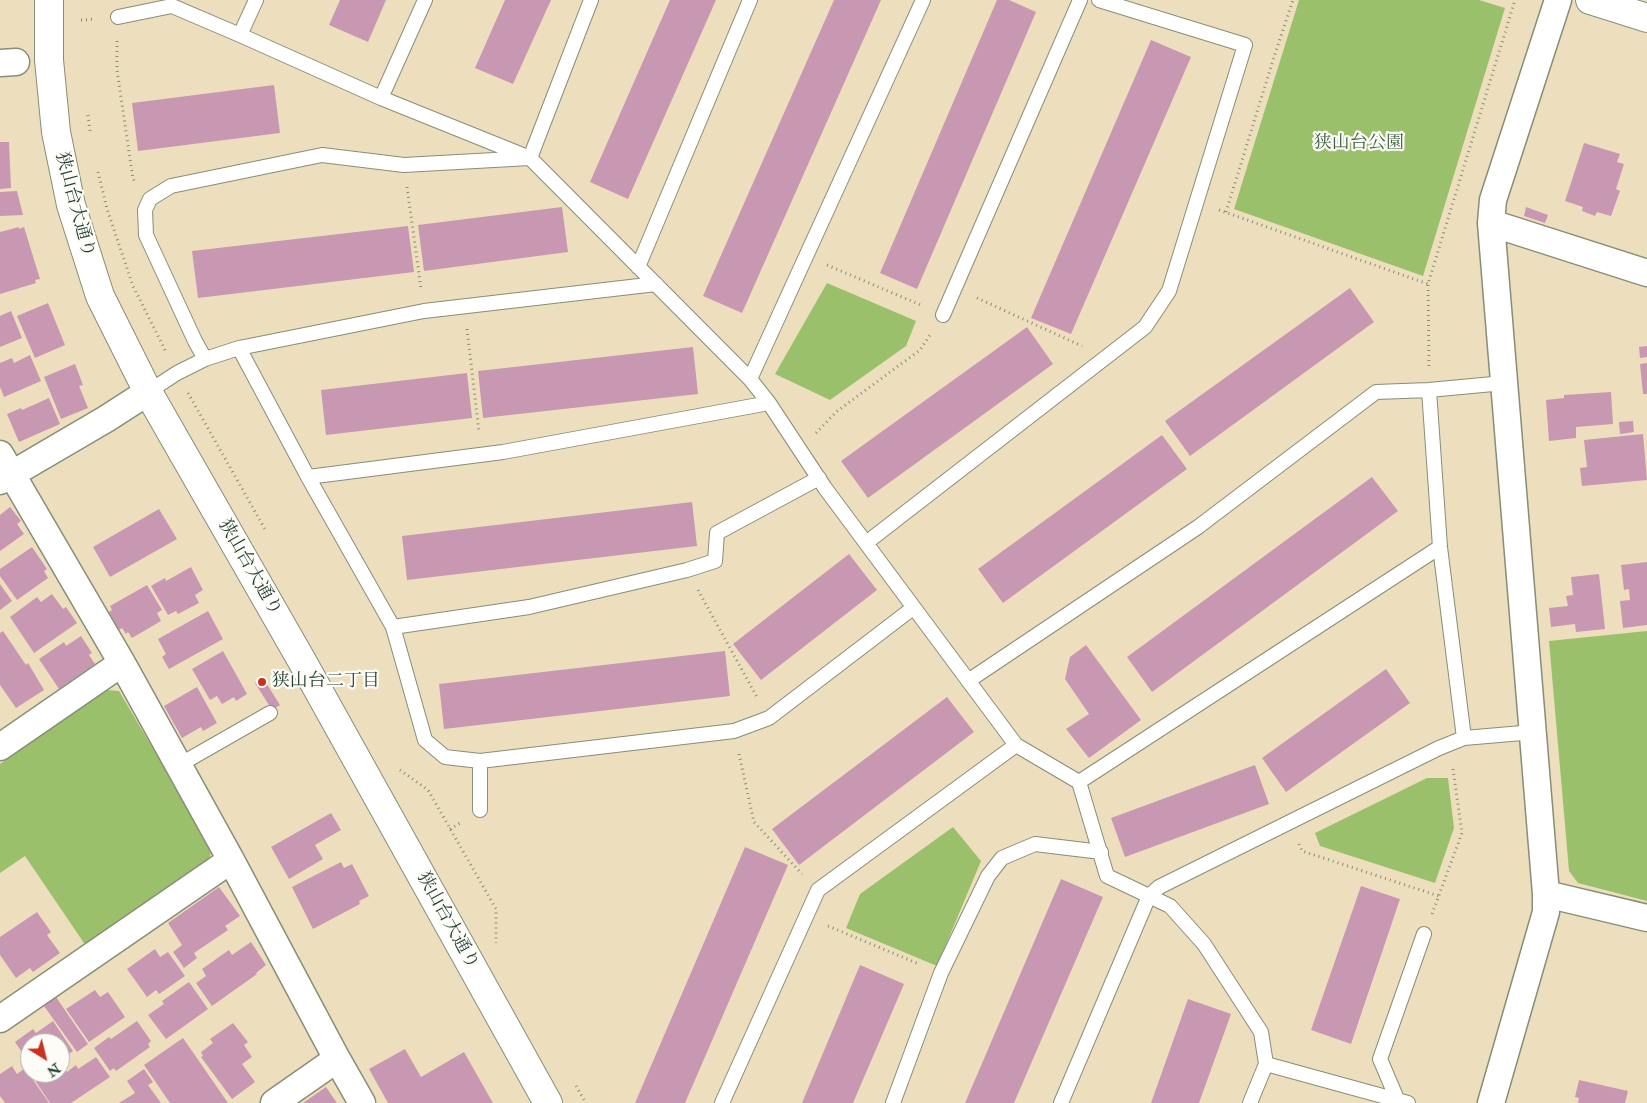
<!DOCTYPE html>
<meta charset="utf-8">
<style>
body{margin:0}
#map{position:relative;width:1647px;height:1103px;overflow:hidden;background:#eddfbd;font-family:"IM FELL Double Pica",serif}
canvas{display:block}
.north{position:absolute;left:20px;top:1033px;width:50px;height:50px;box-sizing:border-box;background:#fdfcf7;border:1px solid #a4b0a9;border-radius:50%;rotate:144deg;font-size:14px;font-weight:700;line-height:20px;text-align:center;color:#1f3d34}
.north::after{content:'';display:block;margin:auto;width:18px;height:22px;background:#c8321e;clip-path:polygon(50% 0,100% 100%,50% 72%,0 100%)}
</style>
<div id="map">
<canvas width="1647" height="1103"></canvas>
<div class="north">N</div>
</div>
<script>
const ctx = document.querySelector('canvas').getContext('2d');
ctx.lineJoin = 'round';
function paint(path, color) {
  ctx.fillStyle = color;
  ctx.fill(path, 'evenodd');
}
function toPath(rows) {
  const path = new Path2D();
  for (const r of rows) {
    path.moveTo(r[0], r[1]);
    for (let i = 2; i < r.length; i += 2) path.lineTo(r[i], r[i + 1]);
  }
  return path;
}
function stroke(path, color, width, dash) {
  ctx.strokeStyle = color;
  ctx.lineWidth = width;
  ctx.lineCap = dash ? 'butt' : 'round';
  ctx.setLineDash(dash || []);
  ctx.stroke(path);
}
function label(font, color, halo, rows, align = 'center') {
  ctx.font = font + ' "IM FELL Double Pica","Noto Serif JP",serif';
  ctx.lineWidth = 4.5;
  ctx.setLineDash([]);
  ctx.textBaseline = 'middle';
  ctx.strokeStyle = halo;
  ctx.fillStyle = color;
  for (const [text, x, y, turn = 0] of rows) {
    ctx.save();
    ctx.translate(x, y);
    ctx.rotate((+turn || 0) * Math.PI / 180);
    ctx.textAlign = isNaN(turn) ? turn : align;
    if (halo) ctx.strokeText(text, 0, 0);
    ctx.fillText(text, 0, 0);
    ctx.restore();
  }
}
const green = toPath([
 [1299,0,1479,0,1505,8,1423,276,1234,209],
 [827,283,916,321,906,346,830,400,775,374],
 [1647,631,1647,901,1578,883,1569,871,1549,641],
 [106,690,119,691,212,849,208,863,86,946,25,856,0,873,0,764],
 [1427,778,1448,778,1454,828,1435,883,1320,846,1315,833],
 [953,827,981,861,937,966,846,928,860,894]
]);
const building = toPath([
 [340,0,386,0,368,42,329,25],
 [505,0,551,0,513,84,475,68],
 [670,0,716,0,628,199,590,182],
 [834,0,881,0,742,313,703,296],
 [997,0,1009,0,1036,12,917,289,880,273],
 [1151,40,1191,57,1071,334,1031,318],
 [274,85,280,133,138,151,132,103],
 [0,142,9,142,11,188,0,189],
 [1584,143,1620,154,1617,162,1624,164,1616,189,1620,191,1611,216,1597,212,1595,216,1582,211,1583,207,1565,201],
 [17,191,23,215,0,216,0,192],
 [562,207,568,252,424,271,418,225],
 [1526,207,1548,215,1545,223,1524,216],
 [408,226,414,272,198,298,192,251],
 [19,227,19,229,24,227,40,279,35,280,36,283,0,294,0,232],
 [1350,288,1374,322,1190,456,1165,421],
 [48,303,65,345,35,358,17,316],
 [11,311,22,338,0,347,0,316],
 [1027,327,1053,364,868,498,841,461],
 [1647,346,1647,357,1640,358,1639,347],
 [693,347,698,394,483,418,478,371],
 [30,355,41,381,4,397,0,387,0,363,12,358,14,363],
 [1647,363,1647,394,1643,394,1640,364],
 [75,364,83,385,79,386,88,408,61,419,44,377],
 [467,373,472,418,326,435,321,390],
 [1611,392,1613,424,1576,427,1576,438,1549,441,1546,400,1564,398,1564,395],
 [49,398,60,424,19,442,7,414,21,408,22,410],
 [1633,421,1634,432,1620,434,1619,422],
 [1643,434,1647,480,1582,486,1580,468,1587,467,1584,440],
 [1162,435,1187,469,1003,603,978,569],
 [1372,477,1398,511,1152,692,1127,657],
 [692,502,697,546,407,580,402,536],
 [10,507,21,521,17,524,24,534,0,551,0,515],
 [159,509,177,539,110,577,93,547],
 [32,547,47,569,44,571,48,578,17,600,0,576,0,569],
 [849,554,877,590,761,680,733,644],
 [1647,562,1647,625,1623,628,1620,601,1630,600,1629,589,1624,590,1621,565],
 [191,567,203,590,195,595,199,603,178,614,176,611,168,615,151,586,165,578,166,581],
 [1599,574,1605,629,1576,632,1575,624,1551,627,1549,608,1568,606,1566,596,1573,595,1571,577],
 [0,584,12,601,0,610],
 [147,585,162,610,157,613,161,621,132,638,128,632,126,634,122,628,119,630,109,612,112,610,110,606],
 [52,594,63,609,66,607,77,623,34,653,10,617,37,597,41,602],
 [208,611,223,639,169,669,162,657,166,654,158,639],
 [3,631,26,665,28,663,44,690,16,708,0,685,0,633],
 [81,636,92,653,89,655,95,664,59,689,39,659,64,642,66,646],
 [1086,645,1141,720,1089,758,1066,729,1089,714,1065,679,1070,657],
 [223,651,247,694,236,701,234,697,222,704,217,696,210,700,192,669],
 [725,651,730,696,444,729,439,684],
 [1386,669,1410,703,1286,792,1262,758],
 [263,678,280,705,272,710,255,683],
 [197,687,217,723,203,731,201,727,182,738,164,706],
 [947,697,974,732,799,865,772,829],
 [1255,765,1269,804,1125,857,1111,818],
 [331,813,341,830,315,845,323,859,289,879,271,847],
 [745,847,788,865,685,1103,635,1103],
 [341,862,344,868,352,864,369,896,359,901,360,904,313,929,292,887],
 [1061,879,1103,897,1014,1103,965,1103],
 [1361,886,1400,899,1351,1044,1311,1030],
 [219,887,240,916,225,926,228,930,194,953,197,958,184,968,173,952,182,945,168,923],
 [37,912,51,932,47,935,60,953,33,972,30,968,16,978,0,955,0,937],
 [251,942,266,965,256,973,257,974,212,1006,196,983,206,976,202,969,229,950,232,955],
 [155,949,160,957,168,952,185,976,159,994,156,990,147,997,127,969],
 [860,965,904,984,853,1103,802,1103],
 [189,982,208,1009,166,1039,148,1015,164,1004,162,1001],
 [95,990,100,997,108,992,125,1017,89,1042,66,1009],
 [56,997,88,1044,77,1052,44,1006],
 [1188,999,1231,1014,1199,1103,1151,1103],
 [53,1021,73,1051,60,1060,60,1043,30,1043,30,1064,15,1042,33,1029,36,1033],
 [137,1021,151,1041,148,1044,150,1047,116,1071,114,1068,110,1071,94,1048,109,1037,111,1039],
 [233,1023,248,1042,244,1045,252,1057,242,1064,255,1082,232,1099,201,1057,203,1056,201,1052,213,1043,210,1039],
 [183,1038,228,1103,170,1103,144,1065],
 [405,1049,421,1077,464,1052,493,1103,388,1103,369,1069],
 [96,1057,110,1077,71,1103,50,1103,36,1082,49,1073,60,1073,60,1065,62,1064,67,1072,76,1065,78,1069],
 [12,1066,17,1074,25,1068,49,1103,5,1103,0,1096,0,1074],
 [144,1069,153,1082,148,1085,161,1103,119,1103,135,1093,127,1081],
 [1579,1080,1628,1091,1625,1103,1578,1103,1579,1098,1575,1097],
 [326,1087,337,1103,303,1103]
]);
const path = toPath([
 [81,20,95,19],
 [117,41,117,70,133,179,135,182],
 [88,115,90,131],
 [98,172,107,209,133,286,166,352],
 [407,187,421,288],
 [1219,210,1428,284],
 [1226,212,1274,57,1293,0],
 [827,265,923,306],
 [977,298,1082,346],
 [467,329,479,432],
 [1429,366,1428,284,1515,0],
 [188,393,266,531],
 [816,433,836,412,920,350,930,335],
 [698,590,758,699],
 [739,754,754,822,802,874],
 [400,770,428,790,496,909,496,943],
 [450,829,460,823],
 [1299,844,1302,851,1439,896],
 [1432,914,1462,833,1453,769],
 [828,926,919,964],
 [576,1086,586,1103]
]);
const service = toPath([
 [118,17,172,6,240,35,381,98,530,158,750,379,769,403,825,488,1016,745,1079,782,1107,876,1170,906,1204,944,1261,1032,1266,1064,1250,1103],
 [240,35,256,0],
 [381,98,425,0],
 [638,267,750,0],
 [943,315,1080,0],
 [239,348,424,311,656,284],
 [205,359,195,341,146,235,145,210,150,199,171,186,322,155,404,165,530,158,591,0],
 [750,379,923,0],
 [1504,383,1429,390,1440,547,1464,738,1534,732],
 [148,392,177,373,205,359,239,348,308,477,393,627,425,740,445,757,480,761,734,731,769,718,913,608],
 [308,477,503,452,769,403],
 [866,543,1145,327,1169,291,1245,45,1099,0],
 [393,627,529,607,687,570,715,561,717,533,819,478],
 [968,681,1198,527,1376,392,1429,390],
 [480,761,480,810],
 [179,765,270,713],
 [1079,782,1440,547],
 [1266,1064,1408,1103],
 [1397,1099,1380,1059,1424,934],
 [722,1103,818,890,1016,745],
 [893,1103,941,973,988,876,1002,858,1035,844,1101,852],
 [1061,1103,1149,896,1159,887,1439,748,1464,738]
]);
const minor = toPath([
 [0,63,16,62],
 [1491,223,1647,273],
 [0,454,122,663,231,860,337,1059,362,1103],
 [0,481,106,419,148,392],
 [0,747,122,663],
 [1546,894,1647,918],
 [0,1019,231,860],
 [274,1103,337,1059],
 [1491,1103,1546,912,1546,894,1491,223,1493,200,1558,0]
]);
const tertiary = toPath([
 [49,0,49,60,56,132,71,205,100,296,148,392,302,661,548,1103]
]);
const secondary = toPath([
 [1590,0,1647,18]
]);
const markers = [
 [262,682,5,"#c8321e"]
];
const parkNames = [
 ["狭山台公園",1359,144]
];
const streetNames = [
 ["狭山台大通り",74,205,75],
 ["狭山台大通り",249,568,60],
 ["狭山台大通り",447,921,61]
];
const poiNames = [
 ["狭山台二丁目",272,682]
];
paint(green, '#9ac06b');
paint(building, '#c898b3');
stroke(service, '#868e78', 16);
stroke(minor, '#868e78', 29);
stroke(tertiary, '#868e78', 30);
stroke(secondary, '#868e78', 30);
stroke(path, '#868e78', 3, [1, 4]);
stroke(service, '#fff', 14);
stroke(minor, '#fff', 26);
stroke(tertiary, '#fff', 28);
stroke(secondary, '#fff', 28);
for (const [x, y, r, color] of markers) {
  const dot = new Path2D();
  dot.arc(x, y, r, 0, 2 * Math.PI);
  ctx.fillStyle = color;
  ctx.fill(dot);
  stroke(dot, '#fdfcf7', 2);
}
label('18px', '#3e5e42', '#fdfcf7', parkNames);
label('18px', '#1f3d34', '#fdfcf7', streetNames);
label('18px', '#1f3d34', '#fdfcf7', poiNames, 'left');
</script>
